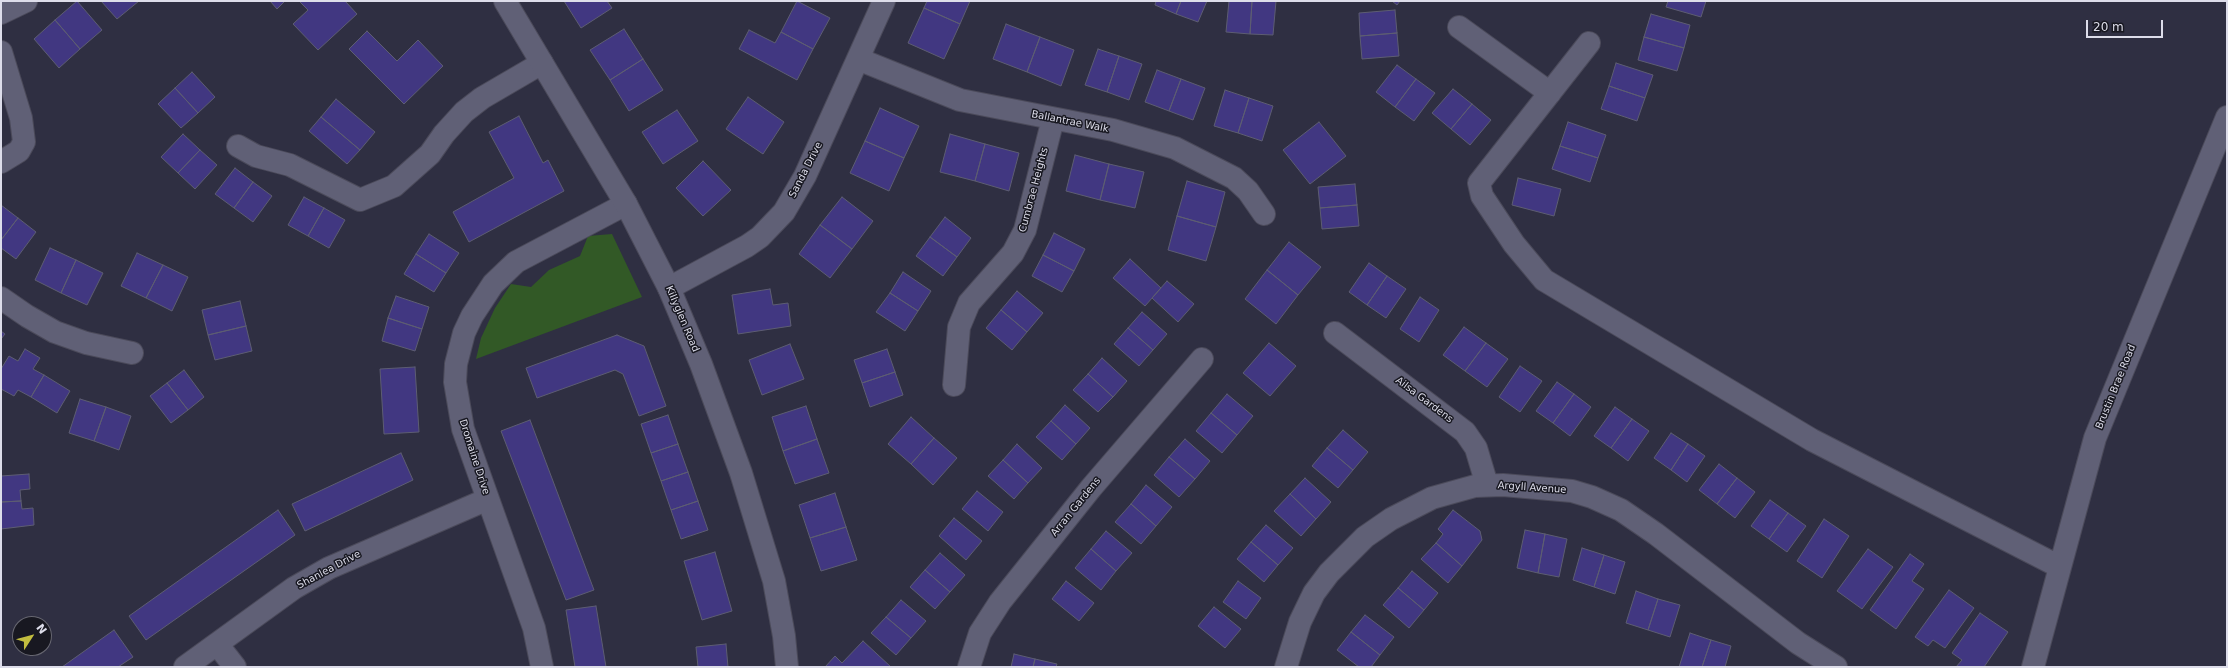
<!DOCTYPE html>
<style>
body{margin:0}
#map{position:relative;width:2228px;height:668px;overflow:hidden;background:#2f2f42;font-family:"DejaVu Sans",sans-serif}
canvas{display:block}
.frame{position:absolute;inset:0;border:2px solid #ddddea;pointer-events:none}
.north{position:absolute;left:12px;top:616px;width:40px;height:40px;box-sizing:border-box;background:#181821;border:1px solid #676771;border-radius:50%;rotate:54deg;font-size:11px;font-weight:700;line-height:16px;text-align:center;color:#ddddea}
.north::after{content:'';display:block;margin:auto;width:14px;height:18px;background:#c2bd3f;clip-path:polygon(50% 0,100% 100%,50% 72%,0 100%)}
.scale{position:absolute;left:2086px;top:20px;width:77px;height:18px;box-sizing:border-box;border:2px solid #ddddea;border-top:0;padding-left:5px;font-size:12px;line-height:14px;white-space:nowrap;color:#ddddea;-webkit-text-stroke:3px #181821;paint-order:stroke}
</style>
<div id="map">
<canvas width="2228" height="668"></canvas>
<div class="frame"></div>
<div class="north">N</div>
<div class="scale">20 m</div>
</div>
<script>
const ctx = document.querySelector('canvas').getContext('2d');
ctx.lineJoin = 'round';
function paint(path, color) {
  ctx.fillStyle = color;
  ctx.fill(path, 'evenodd');
}
function toPath(rows) {
  const path = new Path2D();
  for (const r of rows) {
    path.moveTo(r[0], r[1]);
    for (let i = 2; i < r.length; i += 2) path.lineTo(r[i], r[i + 1]);
  }
  return path;
}
function stroke(path, color, width, dash) {
  ctx.strokeStyle = color;
  ctx.lineWidth = width;
  ctx.lineCap = dash ? 'butt' : 'round';
  ctx.setLineDash(dash || []);
  ctx.stroke(path);
}
function label(font, color, halo, rows, align = 'center') {
  ctx.font = font + ' "DejaVu Sans",sans-serif';
  ctx.lineWidth = 3;
  ctx.setLineDash([]);
  ctx.textBaseline = 'middle';
  ctx.strokeStyle = halo;
  ctx.fillStyle = color;
  for (const [text, x, y, turn = 0] of rows) {
    ctx.save();
    ctx.translate(x, y);
    ctx.rotate((+turn || 0) * Math.PI / 180);
    ctx.textAlign = isNaN(turn) ? turn : align;
    if (halo) ctx.strokeText(text, 0, 0);
    ctx.fillText(text, 0, 0);
    ctx.restore();
  }
}
const green = toPath([
 [612,234,642,297,476,359,481,338,495,308,511,284,531,287,549,270,580,256,588,236]
]);
const building = toPath([
 [77,1,102,30,80,49,55,20,77,1],
 [101,1,139,1,117,19,101,1],
 [270,1,285,1,277,9,270,1],
 [299,1,345,1,357,14,318,50,293,24,308,10,299,1],
 [564,1,607,1,612,8,581,28,564,1],
 [797,1,830,18,813,49,781,32,797,1],
 [927,1,970,1,960,24,924,8,927,1],
 [1156,1,1181,1,1176,14,1155,5,1156,1],
 [1181,1,1207,1,1198,22,1176,14,1181,1],
 [1229,1,1252,1,1250,34,1226,32,1229,1],
 [1252,1,1276,1,1273,35,1250,34,1252,1],
 [1392,1,1400,1,1397,5,1392,1],
 [1668,1,1706,1,1701,17,1666,7,1668,1],
 [924,8,960,24,944,59,908,43,924,8],
 [1395,10,1397,33,1360,36,1359,13,1395,10],
 [1651,14,1690,25,1684,48,1644,37,1651,14],
 [55,20,80,49,59,68,34,39,55,20],
 [1006,24,1040,37,1027,72,993,59,1006,24],
 [624,29,643,59,610,80,590,50,624,29],
 [749,30,775,43,781,32,813,49,797,80,739,49,749,30],
 [367,31,397,61,418,40,443,66,404,104,349,49,367,31],
 [1397,33,1399,56,1362,59,1360,36,1397,33],
 [1040,37,1074,50,1061,86,1027,72,1040,37],
 [1644,37,1684,48,1677,71,1638,60,1644,37],
 [1098,49,1119,56,1107,92,1085,85,1098,49],
 [1119,56,1142,64,1129,100,1107,92,1119,56],
 [643,59,663,90,629,111,610,80,643,59],
 [1616,63,1653,75,1645,98,1609,86,1616,63],
 [1397,65,1416,79,1395,107,1376,92,1397,65],
 [1157,70,1181,79,1169,111,1145,102,1157,70],
 [192,72,215,97,198,113,175,88,192,72],
 [1181,79,1205,88,1193,120,1169,111,1181,79],
 [1416,79,1435,93,1414,121,1395,107,1416,79],
 [1609,86,1645,98,1637,121,1601,109,1609,86],
 [175,88,198,113,181,128,158,104,175,88],
 [1453,89,1472,104,1451,129,1432,113,1453,89],
 [1225,90,1249,98,1238,133,1214,126,1225,90],
 [748,97,784,122,763,154,726,129,748,97],
 [1249,98,1273,106,1262,141,1238,133,1249,98],
 [336,99,375,132,360,150,321,117,336,99],
 [1472,104,1491,120,1470,145,1451,129,1472,104],
 [880,108,919,126,904,158,865,141,880,108],
 [677,110,698,141,663,164,642,132,677,110],
 [519,116,543,163,548,160,564,191,469,242,453,212,514,178,489,132,519,116],
 [321,117,360,150,347,164,309,131,321,117],
 [1319,122,1346,156,1310,184,1283,150,1319,122],
 [1568,122,1606,135,1598,158,1560,146,1568,122],
 [183,134,200,150,178,173,161,157,183,134],
 [950,134,985,144,975,181,940,172,950,134],
 [865,141,904,158,889,191,850,173,865,141],
 [985,144,1019,153,1009,191,975,181,985,144],
 [1560,146,1598,158,1590,182,1552,169,1560,146],
 [200,150,217,165,195,189,178,173,200,150],
 [1075,155,1109,164,1100,200,1066,191,1075,155],
 [703,161,731,190,703,216,676,188,703,161],
 [1109,164,1144,172,1135,208,1100,200,1109,164],
 [235,168,253,182,234,208,215,194,235,168],
 [1518,178,1561,189,1554,216,1512,205,1518,178],
 [1187,181,1225,192,1216,227,1177,216,1187,181],
 [253,182,272,196,253,222,234,208,253,182],
 [1355,184,1357,205,1320,208,1318,187,1355,184],
 [304,197,324,208,308,236,288,225,304,197],
 [842,197,873,221,852,249,820,225,842,197],
 [1,205,18,218,1,240,1,205],
 [1357,205,1359,226,1322,229,1320,208,1357,205],
 [324,208,345,220,329,248,308,236,324,208],
 [1177,216,1216,227,1206,261,1168,250,1177,216],
 [945,217,971,238,957,257,930,237,945,217],
 [18,218,36,232,16,259,1,248,1,240,18,218],
 [820,225,852,249,830,278,799,254,820,225],
 [1054,233,1085,249,1074,271,1043,255,1054,233],
 [429,234,459,253,446,273,416,254,429,234],
 [930,237,957,257,943,276,916,256,930,237],
 [1289,242,1321,267,1298,295,1267,270,1289,242],
 [50,248,76,260,61,293,35,280,50,248],
 [137,253,163,265,146,298,121,286,137,253],
 [416,254,446,273,434,292,404,274,416,254],
 [1043,255,1074,271,1062,292,1032,276,1043,255],
 [1130,259,1161,288,1145,306,1113,278,1130,259],
 [76,260,103,273,87,305,61,293,76,260],
 [1369,263,1387,276,1367,305,1349,292,1369,263],
 [163,265,188,277,172,311,146,298,163,265],
 [1267,270,1298,295,1276,324,1245,299,1267,270],
 [903,272,931,291,918,311,890,293,903,272],
 [1387,276,1406,289,1386,318,1367,305,1387,276],
 [1167,281,1194,304,1178,322,1152,298,1167,281],
 [770,289,773,305,788,303,791,326,738,334,732,295,770,289],
 [1017,291,1043,313,1027,332,1001,310,1017,291],
 [890,293,918,311,905,331,876,312,890,293],
 [396,296,429,307,422,329,388,318,396,296],
 [1420,297,1439,310,1419,342,1400,329,1420,297],
 [240,301,246,326,208,335,202,310,240,301],
 [1001,310,1027,332,1012,350,986,328,1001,310],
 [1142,312,1167,334,1153,350,1128,328,1142,312],
 [388,318,422,329,415,351,382,341,388,318],
 [246,326,252,351,215,360,208,335,246,326],
 [1464,327,1486,343,1465,371,1443,355,1464,327],
 [1128,328,1153,350,1139,366,1114,344,1128,328],
 [1,331,5,334,1,339,1,331],
 [617,335,644,346,666,406,639,416,623,374,615,370,537,398,526,368,617,335],
 [1269,343,1296,366,1270,396,1243,373,1269,343],
 [1486,343,1508,359,1487,387,1465,371,1486,343],
 [790,344,804,379,762,395,749,360,790,344],
 [25,349,40,358,33,369,44,375,31,397,18,390,14,396,1,389,1,369,9,356,18,361,25,349],
 [887,349,895,372,862,383,854,360,887,349],
 [1102,358,1127,381,1113,397,1088,374,1102,358],
 [1520,366,1542,381,1520,412,1499,397,1520,366],
 [415,367,419,432,384,434,380,369,415,367],
 [184,370,204,397,188,410,167,383,184,370],
 [895,372,903,395,870,407,862,383,895,372],
 [1088,374,1113,397,1098,412,1073,390,1088,374],
 [44,375,70,391,57,413,31,397,44,375],
 [1557,382,1574,394,1553,423,1536,411,1557,382],
 [167,383,188,410,171,423,150,396,167,383],
 [1227,394,1253,416,1237,435,1211,413,1227,394],
 [1574,394,1591,407,1570,436,1553,423,1574,394],
 [80,399,106,407,94,441,69,433,80,399],
 [1065,405,1090,428,1076,444,1051,421,1065,405],
 [806,406,817,439,783,451,772,417,806,406],
 [106,407,131,416,119,450,94,441,106,407],
 [1615,407,1632,419,1611,448,1594,436,1615,407],
 [1211,413,1237,435,1222,453,1196,431,1211,413],
 [668,415,678,444,651,453,641,424,668,415],
 [911,417,934,438,911,464,888,444,911,417],
 [1632,419,1649,431,1628,461,1611,448,1632,419],
 [530,420,594,590,566,600,501,431,530,420],
 [1051,421,1076,444,1062,460,1036,437,1051,421],
 [1343,430,1368,452,1353,470,1327,448,1343,430],
 [1671,433,1688,444,1671,470,1654,458,1671,433],
 [934,438,957,458,933,485,911,464,934,438],
 [817,439,829,473,795,484,783,451,817,439],
 [1185,439,1210,461,1195,479,1169,457,1185,439],
 [678,444,688,472,661,481,651,453,678,444],
 [1017,444,1042,468,1028,483,1003,460,1017,444],
 [1688,444,1705,456,1687,482,1671,470,1688,444],
 [1327,448,1353,470,1338,488,1312,466,1327,448],
 [401,453,413,480,305,531,292,504,401,453],
 [1169,457,1195,479,1179,497,1154,475,1169,457],
 [1003,460,1028,483,1014,499,988,476,1003,460],
 [1719,464,1737,478,1717,504,1699,490,1719,464],
 [688,472,698,501,671,510,661,481,688,472],
 [29,474,30,489,20,490,21,501,1,502,1,476,29,474],
 [1305,478,1331,502,1316,519,1290,494,1305,478],
 [1737,478,1755,492,1735,518,1717,504,1737,478],
 [1146,485,1172,507,1156,526,1131,504,1146,485],
 [977,491,1003,512,988,531,962,509,977,491],
 [835,493,846,527,810,538,799,505,835,493],
 [1290,494,1316,519,1301,536,1274,511,1290,494],
 [1770,500,1788,513,1769,539,1751,526,1770,500],
 [21,501,22,509,33,508,34,525,1,529,1,502,21,501],
 [698,501,708,530,681,539,671,510,698,501],
 [1131,504,1156,526,1141,544,1115,522,1131,504],
 [278,510,295,535,146,640,129,616,278,510],
 [1453,510,1480,531,1482,540,1462,566,1436,543,1443,534,1438,529,1453,510],
 [1788,513,1806,526,1787,552,1769,539,1788,513],
 [954,518,982,541,966,560,939,536,954,518],
 [1824,519,1849,536,1822,578,1797,561,1824,519],
 [1266,525,1293,548,1278,565,1251,542,1266,525],
 [846,527,857,560,821,571,810,538,846,527],
 [1525,530,1545,534,1538,573,1517,568,1525,530],
 [1106,531,1132,553,1116,571,1091,549,1106,531],
 [1545,534,1567,539,1559,577,1538,573,1545,534],
 [1251,542,1278,565,1264,582,1237,559,1251,542],
 [1436,543,1462,566,1448,583,1421,559,1436,543],
 [1582,548,1604,555,1594,587,1573,580,1582,548],
 [1091,549,1116,571,1101,590,1075,568,1091,549],
 [1868,549,1893,567,1862,609,1837,591,1868,549],
 [715,552,732,611,702,620,684,561,715,552],
 [940,553,965,575,950,592,925,570,940,553],
 [1910,554,1924,564,1912,581,1924,589,1896,629,1870,610,1910,554],
 [1604,555,1625,562,1615,594,1594,587,1604,555],
 [925,570,950,592,935,609,910,587,925,570],
 [1412,571,1438,593,1424,610,1398,588,1412,571],
 [1066,581,1094,603,1079,621,1052,599,1066,581],
 [1238,581,1261,598,1246,619,1223,602,1238,581],
 [1398,588,1424,610,1409,628,1383,605,1398,588],
 [1949,590,1974,608,1945,648,1933,640,1928,646,1915,637,1949,590],
 [1636,591,1658,599,1648,630,1626,623,1636,591],
 [1658,599,1680,605,1670,637,1648,630,1658,599],
 [901,600,926,621,911,638,886,617,901,600],
 [596,606,606,667,575,667,566,610,596,606],
 [1214,607,1241,629,1225,648,1198,626,1214,607],
 [1980,613,2008,632,1984,667,1956,667,1962,660,1952,653,1980,613],
 [1365,615,1394,637,1380,655,1351,632,1365,615],
 [886,617,911,638,896,655,871,633,886,617],
 [114,630,133,657,118,667,62,667,114,630],
 [1351,632,1380,655,1371,667,1359,667,1337,650,1351,632],
 [1690,633,1711,640,1702,667,1679,667,1690,633],
 [1711,640,1731,646,1725,667,1702,667,1711,640],
 [863,641,891,667,825,667,835,656,842,663,863,641],
 [726,644,728,667,698,667,696,647,726,644],
 [1014,654,1035,659,1033,667,1011,667,1014,654],
 [1035,659,1057,664,1056,667,1033,667,1035,659]
]);
const minor = toPath([
 [1,13,26,1],
 [1459,27,1550,93],
 [1589,43,1479,183,1482,196,1514,244,1544,280,1812,440,2060,567],
 [1,52,21,118,24,142,19,151,1,162],
 [858,59,960,100,1113,130,1175,148,1234,178,1248,191,1264,214],
 [238,146,256,156,290,165,360,200,394,186,430,154,444,134,464,112,482,98,542,63],
 [669,288,747,246,760,237,784,212,805,176,884,1],
 [1,298,27,316,55,332,86,343,132,353],
 [1335,333,1465,432,1476,448,1487,485],
 [954,385,959,327,969,303,1013,253,1025,230,1053,119],
 [217,644,235,667],
 [185,667,294,588,329,568,488,499],
 [542,667,534,628,463,429,455,382,456,364,464,333,472,316,493,284,516,262,626,204],
 [969,667,980,633,1000,602,1091,488,1202,359],
 [1286,667,1300,622,1314,593,1329,573,1365,537,1391,519,1432,498,1475,486,1503,485,1572,491,1592,497,1621,510,1656,534,1798,643,1836,667],
 [2033,667,2095,438,2227,117]
]);
const tertiary = toPath([
 [505,1,626,204,669,288,701,364,741,473,774,581,784,636,787,667]
]);
const streetNames = [
 ["Ballantrae Walk",1070,122,11],
 ["Sanda Drive",806,170,-63],
 ["Cumbrae Heights",1034,190,-75],
 ["Killyglen Road",682,319,67],
 ["Brustin Brae Road",2116,387,-68],
 ["Ailsa Gardens",1424,400,37],
 ["Dromaine Drive",474,457,72],
 ["Argyll Avenue",1532,488,4],
 ["Arran Gardens",1076,507,-51],
 ["Shanlea Drive",329,570,-28]
];
paint(green, '#325926');
paint(building, '#413781');
stroke(building, '#5d5d72', 1);
stroke(minor, '#4b4a5a', 24);
stroke(tertiary, '#4b4a5a', 24);
stroke(minor, '#606076', 22);
stroke(tertiary, '#606076', 22);
label('10px', '#ddddea', '#181821', streetNames);
</script>
